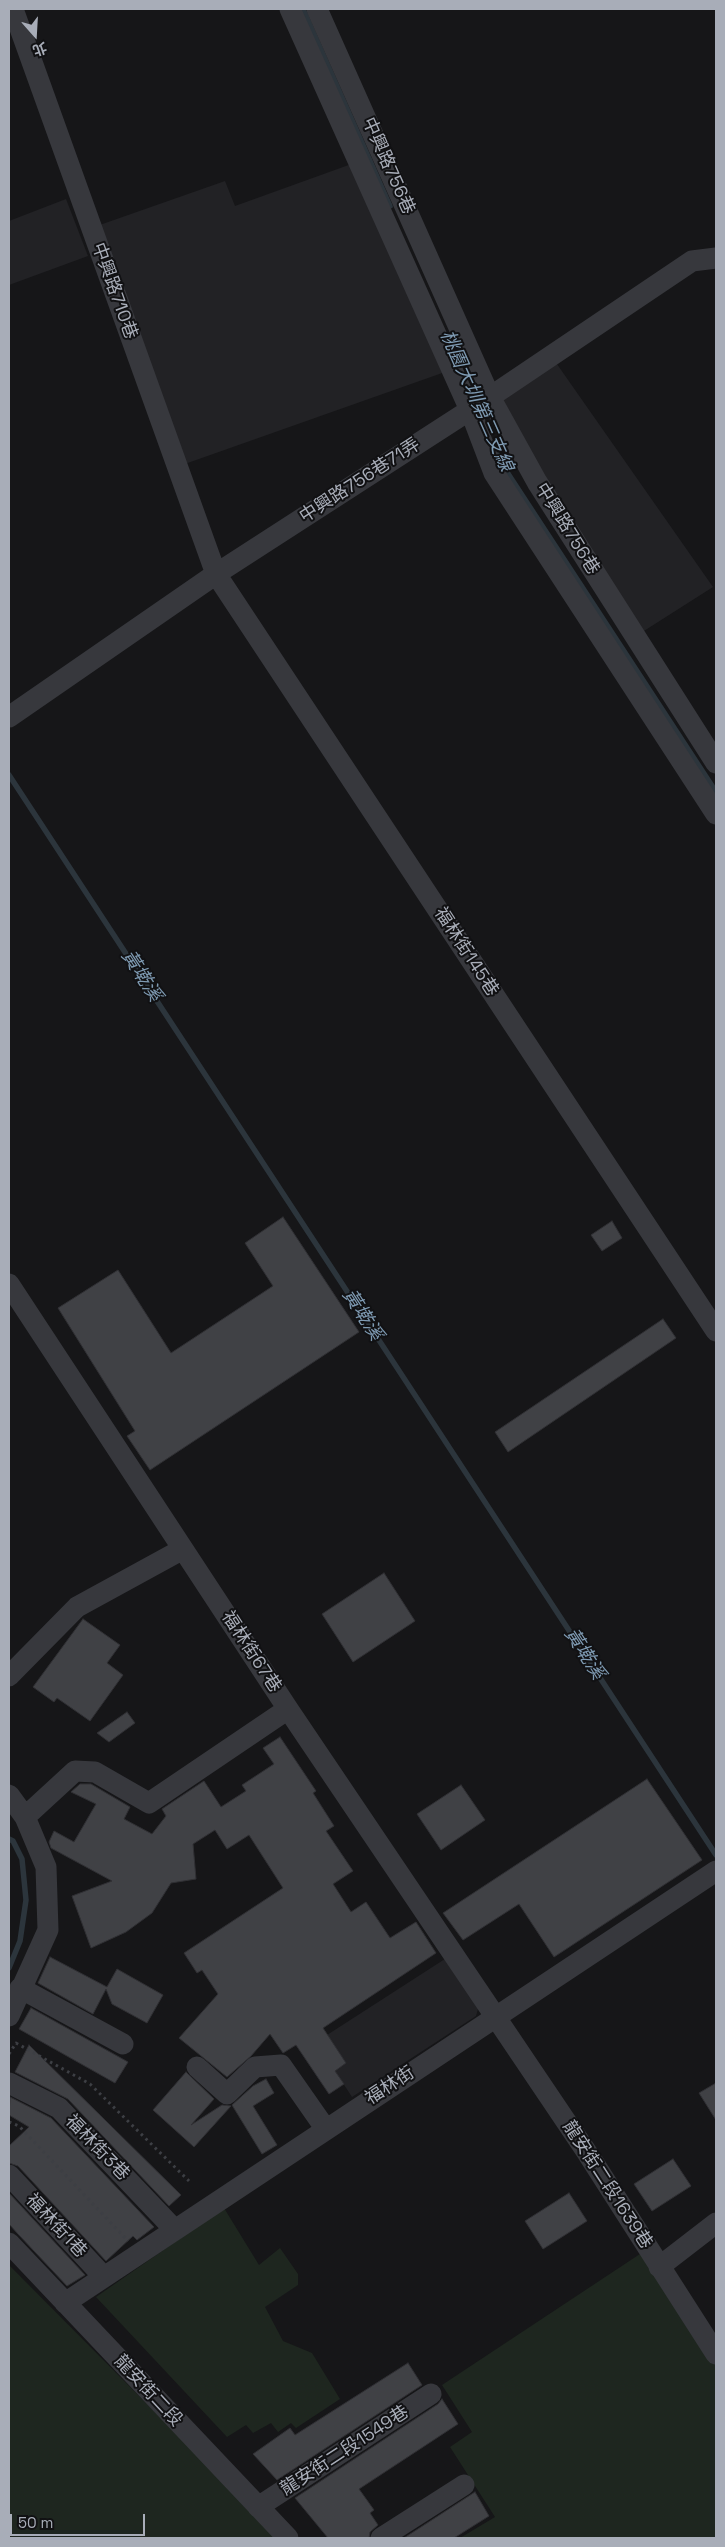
<!DOCTYPE html>
<meta charset="utf-8">
<style>
body{margin:0}
#map{position:relative;width:725px;height:2547px;overflow:hidden;background:#161618;font-family:"Space Grotesk","Noto Sans TC",sans-serif}
canvas{display:block}
.frame{position:absolute;inset:0;border:10px solid #a8adb8;pointer-events:none}
.north{position:absolute;left:10px;top:10px;width:50px;height:50px;-webkit-text-stroke:4px #111113;paint-order:stroke;rotate:161deg;font-size:14px;font-weight:700;line-height:20px;text-align:center;color:#a8adb8}
.north::after{content:'';display:block;margin:auto;width:18px;height:22px;background:#a8adb8;clip-path:polygon(50% 0,100% 100%,50% 72%,0 100%)}
.scale{position:absolute;left:10px;top:2514px;width:135px;height:22px;box-sizing:border-box;border:2px solid #a8adb8;border-top:0;padding-left:6px;font-size:15px;line-height:18px;white-space:nowrap;color:#a8adb8;-webkit-text-stroke:4px #111113;paint-order:stroke}
</style>
<div id="map">
<canvas width="725" height="2547"></canvas>
<div class="frame"></div>
<div class="north">北</div>
<div class="scale">50 m</div>
</div>
<script>
const ctx = document.querySelector('canvas').getContext('2d');
ctx.lineJoin = 'round';
function paint(path, color) {
  ctx.fillStyle = color;
  ctx.fill(path, 'evenodd');
}
function toPath(rows) {
  const path = new Path2D();
  for (const r of rows) {
    path.moveTo(r[0], r[1]);
    for (let i = 2; i < r.length; i += 2) path.lineTo(r[i], r[i + 1]);
  }
  return path;
}
function stroke(path, color, width, dash) {
  ctx.strokeStyle = color;
  ctx.lineWidth = width;
  ctx.lineCap = dash ? 'butt' : 'round';
  ctx.setLineDash(dash || []);
  ctx.stroke(path);
}
function label(font, color, halo, rows, align = 'center') {
  ctx.font = font + ' "Space Grotesk","Noto Sans TC",sans-serif';
  ctx.lineWidth = 4;
  ctx.setLineDash([]);
  ctx.textBaseline = 'middle';
  ctx.strokeStyle = halo;
  ctx.fillStyle = color;
  for (const [text, x, y, turn = 0] of rows) {
    ctx.save();
    ctx.translate(x, y);
    ctx.rotate((+turn || 0) * Math.PI / 180);
    ctx.textAlign = isNaN(turn) ? turn : align;
    if (halo) ctx.strokeText(text, 0, 0);
    ctx.fillText(text, 0, 0);
    ctx.restore();
  }
}
const built = toPath([
 [357,162,445,372,182,465,94,227,225,181,235,206],
 [66,199,88,256,9,285,9,221],
 [552,357,713,587,636,636,495,395],
 [448,1957,480,2002,476,2016,352,2097,335,2071,346,2063,327,2035]
]);
const green = toPath([
 [224,2208,259,2265,280,2248,298,2274,298,2285,265,2307,283,2341,312,2353,340,2399,296,2428,291,2423,278,2432,271,2423,253,2433,246,2425,227,2437,96,2297],
 [646,2250,716,2357,716,2538,460,2538,495,2517,450,2447,472,2432,442,2385],
 [9,2265,280,2538,9,2538]
]);
const stream = toPath([
 [303,9,390,206],
 [498,455,503,466,716,792],
 [9,775,716,1855],
 [9,1839,13,1841,22,1859,26,1900,20,1941,9,1968]
]);
const building = toPath([
 [283,1217,359,1332,150,1470,127,1436,135,1431,58,1308,118,1270,171,1353,273,1286,245,1243,283,1217],
 [612,1221,622,1238,602,1251,591,1235,612,1221],
 [663,1319,676,1338,508,1452,495,1432,663,1319],
 [384,1573,415,1621,353,1662,322,1614,384,1573],
 [83,1619,120,1645,107,1663,123,1675,90,1721,57,1698,54,1702,33,1687,83,1619],
 [127,1712,135,1723,109,1742,97,1733,127,1712],
 [280,1737,316,1791,313,1793,334,1826,326,1831,353,1871,333,1884,351,1912,366,1902,390,1938,416,1922,436,1953,323,2028,346,2063,335,2071,344,2084,329,2094,296,2045,283,2053,270,2034,251,2056,227,2077,179,2038,218,1994,202,1970,197,1973,184,1953,283,1888,249,1835,227,1849,215,1830,193,1844,196,1879,171,1883,152,1913,126,1932,91,1948,72,1896,112,1881,51,1848,49,1842,54,1831,74,1842,96,1804,71,1792,80,1784,91,1784,130,1807,124,1819,152,1834,166,1816,162,1809,204,1781,221,1807,246,1791,242,1785,274,1764,263,1748,280,1737],
 [647,1779,702,1860,554,1957,519,1904,463,1940,443,1913,647,1779],
 [461,1785,485,1820,441,1850,417,1814,461,1785],
 [50,1957,107,1987,117,1969,163,1995,147,2023,112,2004,106,1989,93,2014,38,1983,50,1957],
 [31,2008,128,2062,115,2083,19,2029,31,2008],
 [29,2045,181,2195,169,2206,68,2099,15,2072,29,2045],
 [186,2072,214,2099,191,2125,222,2105,231,2106,194,2147,153,2110,186,2072],
 [266,2079,274,2093,253,2106,277,2145,262,2154,232,2105,253,2086,266,2079],
 [716,2083,716,2120,699,2093,716,2083],
 [10,2097,51,2118,154,2227,137,2240,133,2236,106,2261,18,2166,9,2163,9,2146,29,2127,9,2115,10,2097],
 [673,2159,691,2186,652,2211,634,2184,673,2159],
 [9,2193,85,2275,67,2286,18,2234,9,2224,9,2193],
 [569,2193,587,2221,543,2249,525,2221,569,2193],
 [408,2363,422,2385,277,2480,253,2454,290,2428,295,2435,408,2363],
 [442,2399,458,2424,359,2489,374,2510,370,2513,378,2525,370,2532,369,2538,328,2538,295,2498,438,2404,442,2399],
 [475,2492,489,2516,454,2538,404,2538,475,2492]
]);
const path = toPath([
 [9,2054,16,2043,90,2084,189,2181],
 [9,2122,19,2126,128,2241]
]);
const minor = toPath([
 [13,9,216,574,716,1331],
 [290,9,470,410,494,473,716,814],
 [317,9,490,397,537,482,716,763],
 [9,717,216,574,490,397,692,261,716,258],
 [9,1284,288,1709,588,2154,716,2354],
 [9,1676,77,1607,183,1549],
 [9,1795,25,1817,46,1867,48,1930,9,2016],
 [25,1817,75,1771,95,1772,149,1803,288,1709],
 [20,1988,123,2044],
 [197,2067,227,2094,255,2067,281,2065,325,2128],
 [9,2083,59,2108,174,2229],
 [9,2175,103,2276],
 [9,2243,288,2538],
 [659,2267,716,2223],
 [65,2303,716,1871],
 [258,2507,431,2394],
 [381,2538,464,2485]
]);
const streetNames = [
 ["中興路756巷",388,166,66],
 ["中興路710巷",114,291,70],
 ["中興路756巷71弄",360,481,-33],
 ["中興路756巷",567,529,58],
 ["福林街145巷",466,952,57],
 ["福林街67巷",251,1652,57],
 ["福林街",390,2086,-33],
 ["福林街3巷",97,2148,46],
 ["龍安街二段1639巷",607,2185,57],
 ["福林街1巷",56,2226,47],
 ["龍安街二段",148,2391,47],
 ["龍安街二段1549巷",345,2451,-33]
];
const waterNames = [
 ["桃園大圳第三支線",476,401,66],
 ["黃墘溪",141,976,57],
 ["黃墘溪",362,1315,57],
 ["黃墘溪",584,1654,57]
];
paint(built, '#222225');
paint(green, '#1e261f');
stroke(stream, '#2c353c', 5.5);
paint(building, '#404145');
stroke(building, '#303034', 1);
stroke(path, '#3d3f44', 3, [2.5, 4]);
stroke(minor, '#37383d', 21);
label('18px', '#a8adb8', '#111113', streetNames);
label('italic 19px', '#7f9bb3', '#111113', waterNames);
</script>
